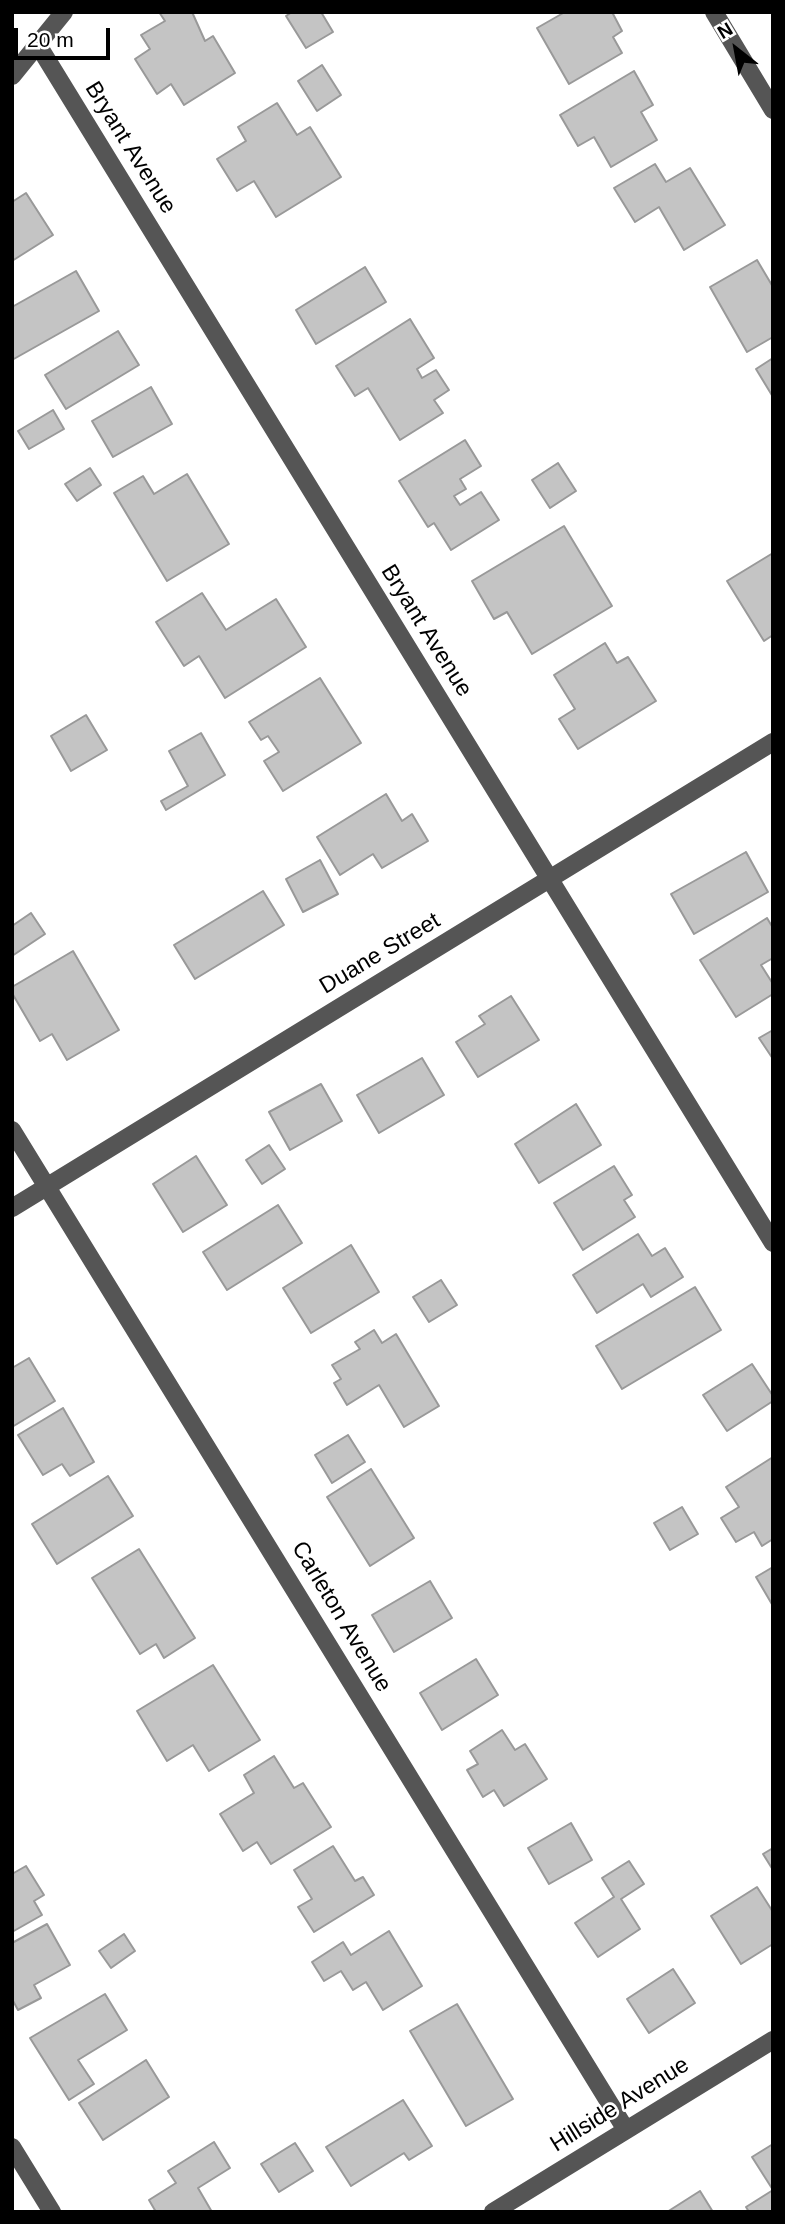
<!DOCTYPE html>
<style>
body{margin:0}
#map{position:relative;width:785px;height:2224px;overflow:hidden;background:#fff;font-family:Arial,sans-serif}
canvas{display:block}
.frame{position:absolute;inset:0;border:14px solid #000;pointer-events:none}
.north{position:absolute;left:701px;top:14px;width:70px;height:70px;-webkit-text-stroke:5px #fff;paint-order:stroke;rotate:329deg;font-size:19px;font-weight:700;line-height:28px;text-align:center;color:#000}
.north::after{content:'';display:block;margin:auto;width:24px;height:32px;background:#000;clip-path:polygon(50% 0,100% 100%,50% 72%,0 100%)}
.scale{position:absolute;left:14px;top:28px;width:96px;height:32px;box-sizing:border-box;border:4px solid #000;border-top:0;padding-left:9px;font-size:21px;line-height:24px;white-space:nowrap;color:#000;-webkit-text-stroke:5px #fff;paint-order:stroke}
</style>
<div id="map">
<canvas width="785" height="2224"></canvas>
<div class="frame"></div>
<div class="north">N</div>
<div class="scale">20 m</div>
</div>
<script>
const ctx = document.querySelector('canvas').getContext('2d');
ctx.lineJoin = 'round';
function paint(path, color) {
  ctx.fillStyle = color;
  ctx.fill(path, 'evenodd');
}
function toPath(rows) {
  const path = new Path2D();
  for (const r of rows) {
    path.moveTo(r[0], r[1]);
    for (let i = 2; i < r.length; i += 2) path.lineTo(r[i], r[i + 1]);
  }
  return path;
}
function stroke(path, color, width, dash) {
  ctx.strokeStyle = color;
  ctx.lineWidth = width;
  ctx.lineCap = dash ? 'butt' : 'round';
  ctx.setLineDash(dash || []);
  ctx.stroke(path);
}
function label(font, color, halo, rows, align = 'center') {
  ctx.font = font + ' Arial,sans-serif';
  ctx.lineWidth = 5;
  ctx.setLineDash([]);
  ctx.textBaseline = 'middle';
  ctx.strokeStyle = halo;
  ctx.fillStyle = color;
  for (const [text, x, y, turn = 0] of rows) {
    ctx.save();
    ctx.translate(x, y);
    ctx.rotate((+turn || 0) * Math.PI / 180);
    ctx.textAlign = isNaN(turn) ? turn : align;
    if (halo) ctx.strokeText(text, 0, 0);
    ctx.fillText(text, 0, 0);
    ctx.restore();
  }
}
const building = toPath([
 [159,12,192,12,205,41,213,36,235,73,184,105,171,84,157,94,135,59,150,49,141,35,165,21,159,12],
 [292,12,321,12,333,32,306,48,286,16,292,12],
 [565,12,612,12,622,31,613,37,622,53,569,84,537,28,565,12],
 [322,65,341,95,317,111,298,81,322,65],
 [634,71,653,105,641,112,657,140,611,167,594,137,578,146,560,115,634,71],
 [277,103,297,135,310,127,341,177,276,217,254,181,237,191,217,159,246,141,238,127,277,103],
 [655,164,666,182,690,168,725,225,684,250,659,207,635,222,614,188,655,164],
 [26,193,53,235,12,261,12,202,26,193],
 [757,260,773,287,773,337,747,352,710,287,757,260],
 [365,267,386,302,316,344,296,310,365,267],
 [76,271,99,311,12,360,12,307,76,271],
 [410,319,434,358,417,369,422,378,436,370,449,390,434,400,443,413,400,440,368,388,355,396,336,366,410,319],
 [118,331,139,365,66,409,45,375,118,331],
 [773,358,773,397,756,369,773,358],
 [151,387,172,424,113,457,92,421,151,387],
 [53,410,64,429,29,449,18,431,53,410],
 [465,440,481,466,460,479,466,489,454,496,460,505,481,492,499,520,451,550,434,523,428,527,399,481,465,440],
 [558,463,576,491,550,508,532,480,558,463],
 [90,468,101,485,77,501,65,484,90,468],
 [187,474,229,544,167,581,114,493,143,476,154,494,187,474],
 [564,526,612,606,532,654,507,612,494,619,472,581,564,526],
 [773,553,773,635,764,641,727,581,773,553],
 [202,593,226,630,276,599,306,647,225,698,199,656,184,666,156,622,202,593],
 [605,643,617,663,628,657,656,701,578,749,559,719,575,709,554,675,605,643],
 [320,678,361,743,283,791,264,761,279,752,268,736,261,740,249,722,320,678],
 [86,715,107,750,71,771,51,736,86,715],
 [201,733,225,775,166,810,161,801,188,786,169,751,201,733],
 [386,794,402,821,412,814,428,841,382,868,373,854,340,875,317,837,386,794],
 [746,852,768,892,694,934,671,894,746,852],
 [320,860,338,894,303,912,286,879,320,860],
 [263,891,284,925,195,979,174,945,263,891],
 [31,913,45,934,12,956,12,926,31,913],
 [767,918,773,928,773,958,761,965,773,984,773,994,736,1017,700,960,767,918],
 [73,951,119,1030,67,1060,52,1034,40,1041,12,993,12,987,73,951],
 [511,996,539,1040,478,1077,456,1042,485,1024,479,1016,511,996],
 [773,1030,773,1059,759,1038,773,1030],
 [422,1058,444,1095,379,1133,357,1095,422,1058],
 [321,1084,342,1121,290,1150,269,1112,321,1084],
 [576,1104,601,1145,539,1183,515,1144,576,1104],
 [269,1145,285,1169,262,1184,246,1160,269,1145],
 [196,1156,227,1205,183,1232,153,1184,196,1156],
 [614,1166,632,1195,624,1200,635,1217,583,1250,554,1203,614,1166],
 [278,1205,302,1243,227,1290,203,1252,278,1205],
 [638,1234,652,1256,665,1248,683,1277,651,1297,643,1284,597,1313,573,1275,638,1234],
 [351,1245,379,1292,311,1333,283,1288,351,1245],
 [441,1280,457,1305,429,1322,413,1297,441,1280],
 [695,1287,721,1330,622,1389,596,1346,695,1287],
 [374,1330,382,1343,396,1334,439,1406,404,1427,379,1385,347,1405,334,1383,341,1379,332,1365,360,1349,355,1342,374,1330],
 [29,1358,55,1401,12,1427,12,1368,29,1358],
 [752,1364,773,1396,773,1401,727,1431,703,1395,752,1364],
 [63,1408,94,1462,70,1476,62,1464,43,1475,18,1435,63,1408],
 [348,1435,365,1462,332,1483,315,1455,348,1435],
 [773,1457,773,1539,762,1546,754,1532,736,1542,721,1518,739,1507,726,1487,773,1457],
 [371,1469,414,1538,370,1566,327,1497,371,1469],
 [108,1476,133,1516,57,1564,32,1524,108,1476],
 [682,1507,698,1534,670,1550,654,1523,682,1507],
 [139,1549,195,1638,164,1658,156,1644,140,1654,92,1578,139,1549],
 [773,1567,773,1606,756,1577,773,1567],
 [430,1581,452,1618,394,1652,372,1615,430,1581],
 [476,1659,498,1695,442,1730,420,1693,476,1659],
 [213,1665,260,1740,209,1771,193,1745,167,1761,137,1711,213,1665],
 [502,1730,515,1750,525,1744,547,1779,504,1806,494,1790,483,1797,467,1770,478,1764,470,1751,502,1730],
 [274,1756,294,1788,303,1783,331,1827,271,1864,257,1842,243,1851,220,1814,254,1793,244,1775,274,1756],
 [571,1823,592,1860,549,1884,528,1848,571,1823],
 [333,1846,355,1881,363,1877,374,1895,314,1932,298,1907,312,1899,294,1870,333,1846],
 [773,1848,773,1870,763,1854,773,1848],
 [629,1861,644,1884,621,1899,640,1929,598,1957,575,1923,614,1897,602,1878,629,1861],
 [26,1866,44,1895,34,1901,42,1915,12,1932,12,1874,26,1866],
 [757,1887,773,1912,773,1944,741,1964,711,1916,757,1887],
 [47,1924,70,1965,34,1985,41,1998,18,2010,12,1999,12,1943,47,1924],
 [389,1931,422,1986,383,2010,366,1982,353,1990,341,1971,324,1981,312,1962,343,1942,351,1955,389,1931],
 [124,1934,135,1951,111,1968,99,1951,124,1934],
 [673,1969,695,2003,649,2033,627,1999,673,1969],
 [105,1994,127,2030,78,2060,94,2084,69,2100,30,2038,105,1994],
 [457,2004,513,2099,466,2126,410,2031,457,2004],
 [146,2060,169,2097,103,2140,79,2103,146,2060],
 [403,2100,432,2146,409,2160,404,2153,351,2186,326,2147,403,2100],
 [214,2142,230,2168,198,2188,212,2212,156,2212,149,2200,176,2183,168,2171,214,2142],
 [295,2143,313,2171,279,2192,261,2164,295,2143],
 [773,2144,773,2212,749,2212,746,2207,773,2190,752,2157,773,2144],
 [700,2191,713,2212,667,2212,700,2191]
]);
const minor = toPath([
 [714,12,773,110],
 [38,45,773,1243],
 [12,76,64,12],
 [12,1130,626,2130],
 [12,1208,773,742],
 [12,2147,52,2212],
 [493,2212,773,2040]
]);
const streetNames = [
 ["Bryant Avenue",130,148,58],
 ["Bryant Avenue",426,631,58],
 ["Duane Street",380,954,-31],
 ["Carleton Avenue",341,1617,59],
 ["Hillside Avenue",620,2105,-32]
];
paint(building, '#c4c4c4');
stroke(building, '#999', 2);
stroke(minor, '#555', 18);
label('23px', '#000', '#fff', streetNames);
</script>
